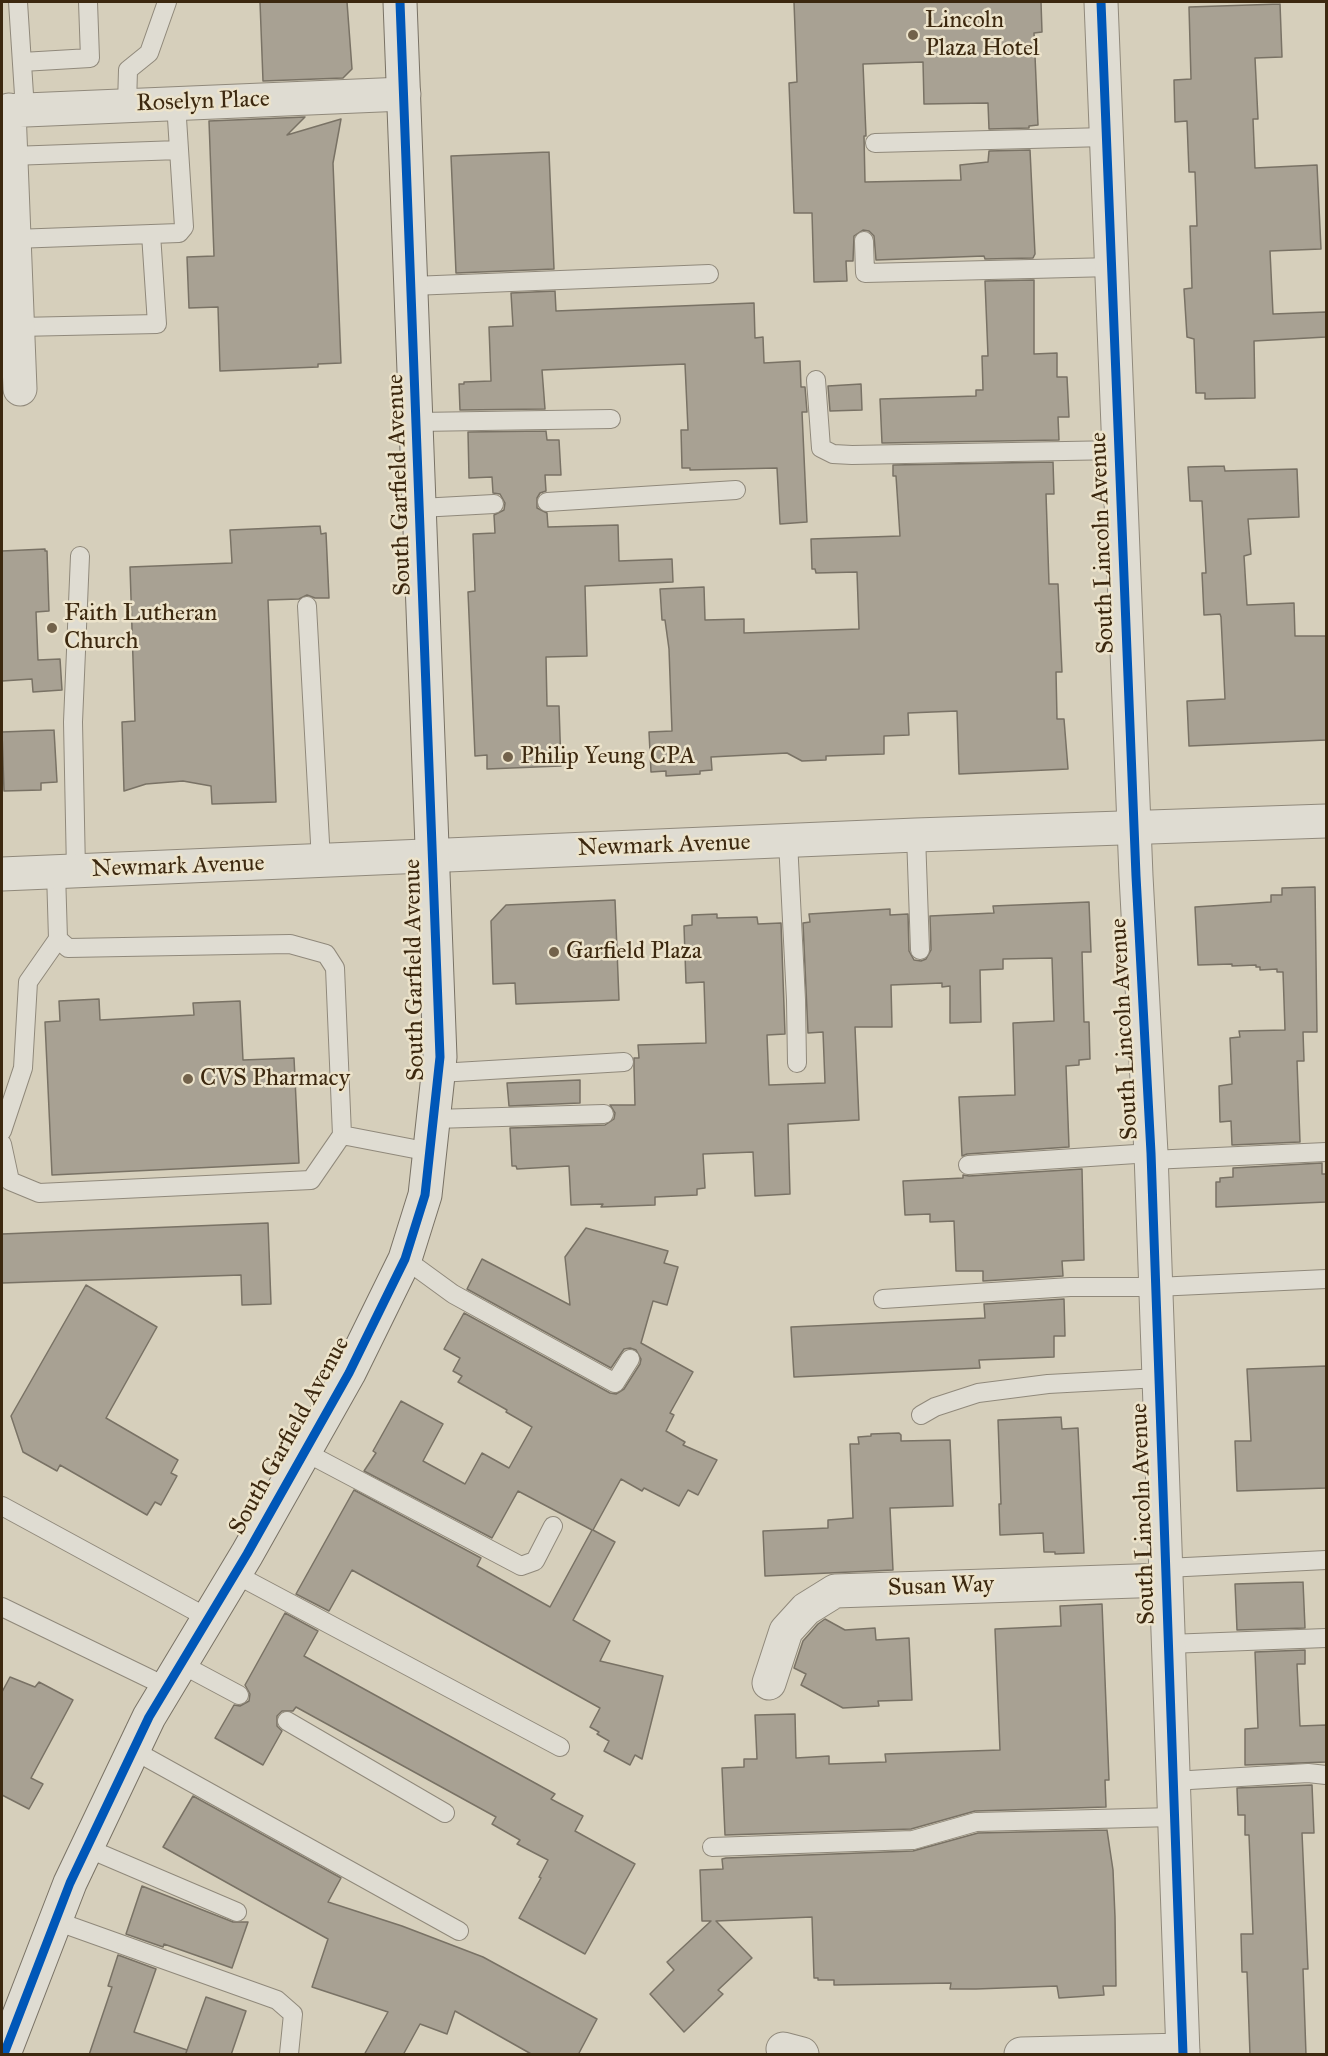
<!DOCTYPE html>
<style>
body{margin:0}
#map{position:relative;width:1328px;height:2056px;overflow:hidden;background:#d6cfbb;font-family:"IM FELL Great Primer",serif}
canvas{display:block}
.frame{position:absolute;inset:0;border:3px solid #3c280f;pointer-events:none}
</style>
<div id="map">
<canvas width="1328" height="2056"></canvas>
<div class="frame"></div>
</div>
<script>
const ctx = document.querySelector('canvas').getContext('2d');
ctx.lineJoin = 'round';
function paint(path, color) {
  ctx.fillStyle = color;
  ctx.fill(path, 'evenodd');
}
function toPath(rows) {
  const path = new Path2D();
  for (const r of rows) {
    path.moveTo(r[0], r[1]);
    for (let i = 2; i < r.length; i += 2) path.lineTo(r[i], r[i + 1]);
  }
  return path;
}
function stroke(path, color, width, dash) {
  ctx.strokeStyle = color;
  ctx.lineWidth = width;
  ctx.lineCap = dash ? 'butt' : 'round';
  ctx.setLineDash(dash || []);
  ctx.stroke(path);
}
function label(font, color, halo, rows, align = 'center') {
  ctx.font = font + ' "IM FELL Great Primer",serif';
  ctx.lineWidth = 5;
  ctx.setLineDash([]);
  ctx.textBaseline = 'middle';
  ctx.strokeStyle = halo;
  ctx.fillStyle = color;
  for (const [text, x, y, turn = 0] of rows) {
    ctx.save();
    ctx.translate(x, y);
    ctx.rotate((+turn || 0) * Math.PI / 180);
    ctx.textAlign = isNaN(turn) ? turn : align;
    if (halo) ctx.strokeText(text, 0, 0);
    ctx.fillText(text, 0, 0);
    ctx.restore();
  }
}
const building = toPath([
 [260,2,347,2,352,69,343,78,263,81,260,2],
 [794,2,1041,2,1042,32,1034,33,1038,125,1029,126,1029,128,989,129,988,103,924,104,923,62,863,64,866,136,864,136,865,182,961,180,960,165,988,162,989,151,1030,150,1035,254,1033,258,985,259,984,256,876,260,874,236,869,231,863,230,854,236,853,261,846,261,847,281,814,282,812,213,794,213,789,83,797,82,794,2],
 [1280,4,1282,57,1255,58,1258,119,1253,119,1255,168,1317,165,1321,249,1270,251,1273,314,1326,312,1326,337,1254,341,1255,398,1205,399,1205,393,1196,393,1194,339,1187,337,1184,289,1192,288,1190,226,1197,226,1195,172,1189,172,1187,121,1175,122,1174,80,1191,79,1189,7,1280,4],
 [305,117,287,135,341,119,333,163,341,363,318,364,318,367,220,371,218,307,189,308,187,257,214,256,209,121,305,117],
 [549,152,554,269,456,273,451,156,549,152],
 [1034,280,1034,354,1057,353,1057,377,1067,377,1069,417,1058,417,1059,440,882,443,880,399,976,396,976,390,983,390,982,356,988,356,985,281,1034,280],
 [555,291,556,311,754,303,755,338,763,337,764,363,800,361,801,387,805,387,807,412,802,412,807,522,780,524,777,468,690,470,690,468,682,468,681,430,688,430,685,364,542,370,545,409,460,410,459,384,464,384,464,382,491,381,489,327,513,326,511,293,555,291],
 [861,384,862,410,830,411,828,386,861,384],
 [546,431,547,440,559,440,561,475,545,475,546,491,540,493,537,498,537,508,547,513,548,527,618,525,619,561,672,559,673,582,585,586,587,656,546,657,547,706,559,706,561,766,487,769,487,755,475,756,468,592,475,591,473,534,495,533,494,515,504,510,505,503,500,494,493,493,492,477,469,478,468,432,546,431],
 [1053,462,1054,494,1046,494,1049,584,1058,584,1062,672,1056,672,1057,719,1064,719,1068,769,959,774,957,711,908,713,909,735,884,736,884,754,826,756,826,760,802,761,787,753,711,757,712,770,700,771,700,774,666,776,666,771,651,772,649,732,672,731,669,649,665,620,662,620,660,589,704,587,705,620,744,619,744,633,859,629,857,572,816,573,815,569,812,569,811,539,900,536,896,476,893,476,893,465,1053,462],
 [1224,466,1225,471,1297,469,1299,517,1248,519,1251,554,1244,556,1247,605,1294,603,1295,636,1326,636,1326,740,1189,746,1187,701,1225,699,1221,617,1220,614,1204,615,1202,573,1206,573,1202,501,1190,501,1188,467,1224,466],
 [320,526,321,534,326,533,329,598,315,598,307,595,299,599,268,600,276,802,212,804,211,786,183,781,146,784,124,791,122,722,135,721,130,567,232,563,230,530,320,526],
 [45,549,45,551,47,551,49,611,36,612,38,660,60,659,62,690,33,692,32,679,2,681,2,551,45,549],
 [54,730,57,782,41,783,41,790,4,791,2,732,54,730],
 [1315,887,1317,1032,1303,1032,1304,1061,1297,1061,1300,1142,1232,1145,1231,1121,1220,1122,1219,1086,1232,1084,1230,1038,1240,1037,1239,1031,1285,1030,1283,972,1277,972,1277,969,1260,970,1260,967,1256,967,1256,965,1232,966,1232,964,1198,965,1195,907,1271,902,1271,895,1282,895,1282,888,1315,887],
 [615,900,619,1000,516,1004,515,983,493,984,491,921,506,905,615,900],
 [1089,902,1091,952,1082,952,1084,1022,1089,1022,1090,1059,1079,1060,1079,1065,1066,1066,1069,1147,967,1154,962,1156,959,1097,1015,1095,1013,1023,1054,1021,1052,958,1003,959,1003,969,980,970,981,1022,950,1023,950,986,942,987,942,983,891,985,892,1027,855,1027,859,1120,788,1124,790,1194,755,1196,753,1152,703,1154,705,1188,697,1189,697,1195,655,1197,655,1205,601,1207,603,1204,571,1205,569,1166,517,1169,516,1166,512,1166,510,1128,605,1125,614,1119,615,1113,610,1105,635,1105,634,1067,634,1058,639,1058,638,1045,706,1043,704,982,686,983,684,926,692,925,692,915,717,914,717,918,757,917,758,924,781,923,785,1034,767,1035,769,1085,825,1083,823,1032,808,1033,803,923,810,922,809,914,890,909,890,915,908,914,909,951,914,960,921,961,926,959,931,950,930,916,994,913,993,906,1089,902],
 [99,999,100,1020,194,1015,193,1003,240,1001,243,1060,294,1058,299,1163,52,1175,45,1022,60,1021,59,1001,99,999],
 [580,1080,580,1103,509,1106,507,1083,580,1080],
 [1322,1163,1322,1174,1326,1174,1326,1202,1216,1207,1216,1182,1220,1182,1220,1178,1233,1177,1233,1168,1322,1163],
 [1082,1169,1084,1260,1062,1261,1063,1276,983,1281,983,1271,956,1271,954,1221,930,1222,930,1214,905,1215,903,1181,963,1178,963,1175,969,1176,1082,1169],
 [268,1223,271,1304,242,1305,241,1275,2,1283,2,1234,268,1223],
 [586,1228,668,1251,664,1263,678,1267,667,1305,653,1301,641,1343,693,1372,670,1413,674,1415,666,1431,685,1442,683,1445,717,1460,698,1495,688,1490,679,1506,644,1488,642,1491,621,1479,593,1530,615,1542,573,1620,610,1641,600,1661,663,1676,642,1759,635,1755,630,1765,604,1751,609,1741,597,1734,599,1732,590,1727,600,1708,352,1570,329,1611,296,1594,354,1490,481,1558,477,1566,550,1607,592,1530,518,1491,492,1538,364,1471,376,1453,373,1451,401,1401,443,1424,423,1461,465,1484,482,1453,509,1468,532,1427,506,1412,507,1410,458,1382,462,1376,453,1371,460,1358,444,1349,464,1313,610,1393,616,1394,624,1389,640,1364,641,1359,636,1350,630,1348,624,1349,611,1368,467,1289,482,1259,570,1305,565,1257,586,1228],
 [86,1285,157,1327,106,1418,178,1460,171,1473,177,1476,161,1505,155,1502,147,1515,60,1465,57,1471,23,1452,11,1416,86,1285],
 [1064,1299,1065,1336,1054,1336,1054,1357,979,1360,980,1368,794,1377,791,1327,985,1318,984,1304,1064,1299],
 [1326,1366,1326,1488,1237,1491,1235,1441,1251,1441,1247,1369,1326,1366],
 [1061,1417,1062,1429,1078,1428,1084,1553,1055,1554,1055,1552,1044,1552,1043,1533,1000,1535,999,1504,1001,1504,998,1420,1061,1417],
 [899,1433,901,1435,901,1441,950,1440,953,1506,890,1508,893,1570,765,1576,763,1531,828,1528,828,1520,853,1518,850,1444,859,1444,858,1437,871,1436,871,1434,899,1433],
 [1303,1582,1305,1628,1237,1630,1235,1584,1303,1582],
 [1102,1604,1109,1780,1105,1780,1106,1807,975,1811,911,1829,725,1835,722,1768,744,1767,744,1759,757,1759,755,1715,795,1714,796,1758,829,1756,829,1764,886,1762,885,1754,1000,1750,995,1629,1061,1626,1060,1606,1102,1604],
 [285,1613,318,1631,304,1656,555,1794,551,1799,583,1816,575,1831,635,1864,585,1954,519,1918,541,1878,539,1877,548,1860,517,1844,520,1840,492,1824,496,1817,296,1707,293,1711,282,1711,277,1716,277,1726,282,1731,263,1765,215,1738,234,1705,240,1706,249,1701,250,1694,245,1685,285,1613],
 [825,1619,845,1630,875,1628,876,1640,909,1638,912,1700,878,1701,879,1706,843,1708,801,1685,806,1674,794,1668,803,1641,818,1624,825,1619],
 [1305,1650,1305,1664,1297,1664,1300,1726,1326,1725,1326,1762,1245,1765,1245,1729,1258,1728,1255,1652,1305,1650],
 [10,1677,35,1687,39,1682,73,1700,31,1778,43,1784,29,1809,2,1795,2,1692,10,1677],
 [1312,1785,1314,1833,1302,1833,1308,1969,1303,1969,1306,2055,1250,2055,1247,1972,1242,1972,1241,1934,1253,1934,1249,1835,1245,1835,1245,1815,1238,1815,1237,1788,1312,1785],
 [193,1796,341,1878,328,1902,402,1926,483,1957,597,2019,578,2055,533,2055,455,2011,447,2034,420,2024,403,2055,364,2055,388,2012,312,1987,328,1939,163,1847,193,1796],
 [1107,1830,1113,1870,1115,1917,1116,1986,1103,1986,1104,1995,1059,1998,1057,1986,976,1989,950,1989,951,1983,834,1985,834,1980,818,1980,818,1978,814,1978,812,1917,716,1921,752,1958,718,1990,723,1994,684,2032,650,1994,674,1970,667,1962,711,1921,702,1921,700,1870,723,1869,722,1859,726,1858,913,1851,978,1833,1107,1830],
 [142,1886,233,1922,248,1922,232,1968,164,1944,163,1947,126,1934,142,1886],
 [118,1955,156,1969,134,2032,187,2050,186,2053,206,1997,246,2011,231,2055,89,2055,112,1987,108,1986,118,1955]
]);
const service = toPath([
 [18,2,25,110],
 [22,62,90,58,88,2],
 [127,105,128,70,149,53,167,2],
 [875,143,1106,137],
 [11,156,179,150],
 [14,239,179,233,184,227,176,103],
 [864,241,865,273,1113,267],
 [412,286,709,274],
 [18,327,157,324,151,234],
 [816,380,821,448,833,454,852,455,1119,450],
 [417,422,611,419],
 [547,502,736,490],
 [420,508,494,504],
 [307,606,321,861],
 [916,835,920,950],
 [788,841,796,1000,797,1063],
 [76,871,73,722,80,556],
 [56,872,58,939,68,948,290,944,326,954,335,968,342,1135,430,1152],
 [439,1073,624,1062],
 [434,1119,604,1114],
 [2,1131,23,1068,28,982,58,939],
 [2,1144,10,1181,39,1193,311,1180,342,1135],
 [1151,1160,1326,1152],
 [968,1165,1151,1153],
 [405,1259,453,1294,615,1383,630,1359],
 [883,1299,1070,1287,1156,1287,1326,1279],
 [921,1415,935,1407,978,1393,1048,1384,1159,1378],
 [305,1452,521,1566,535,1561,553,1526],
 [2,1506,208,1618],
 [1166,1568,1326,1560],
 [235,1574,560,1747],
 [2,1607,167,1687],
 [1168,1644,1326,1638],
 [181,1664,239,1695],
 [287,1721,445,1813],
 [133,1750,459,1931],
 [1173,1781,1308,1773,1326,1775],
 [712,1847,913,1840,976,1822,1174,1817],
 [87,1848,237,1912],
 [56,1921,277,2000,293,2014,289,2054]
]);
const minor = toPath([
 [1101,2,1136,876,1151,1153,1183,2054],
 [9,110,20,389],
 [2,111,404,94],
 [769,1683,786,1631,806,1609,835,1591,1166,1580],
 [783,2049,802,2054],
 [1021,2054,1183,2050]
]);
const tertiary = toPath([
 [2,874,916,835,1326,821]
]);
const secondary = toPath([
 [4,2054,70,1883,149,1717,247,1554,349,1373,405,1259,425,1195,440,1057,400,2]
]);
const cycleway = toPath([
 [1101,2,1136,876,1151,1153,1183,2054],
 [4,2054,70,1883,149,1717,247,1554,349,1373,405,1259,425,1195,440,1057,400,2]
]);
const markers = [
 [913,35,6,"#72624b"],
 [52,628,6,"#72624b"],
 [508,757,6,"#72624b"],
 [554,952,6,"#72624b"],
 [188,1079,6,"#72624b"]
];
const poiNames = [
 ["Lincoln",925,21],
 ["Plaza Hotel",925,49],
 ["Faith Lutheran",64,614],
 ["Church",64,642],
 ["Philip Yeung CPA",520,757],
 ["Garfield Plaza",566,952],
 ["CVS Pharmacy",200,1079]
];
const streetNames = [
 ["Roselyn Place",203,102,-2],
 ["South Garfield Avenue",400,485,-92],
 ["South Lincoln Avenue",1103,543,-92],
 ["Newmark Avenue",664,846,-2],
 ["Newmark Avenue",178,867,-2],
 ["South Garfield Avenue",415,970,-91],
 ["South Lincoln Avenue",1125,1029,-93],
 ["South Garfield Avenue",290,1436,-61],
 ["South Lincoln Avenue",1144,1514,-92],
 ["Susan Way",941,1587,-2]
];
paint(building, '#a8a193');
stroke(building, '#797265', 1.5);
stroke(service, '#90897b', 20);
stroke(minor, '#90897b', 35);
stroke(tertiary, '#90897b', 35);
stroke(secondary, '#797265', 35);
stroke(service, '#dfdcd2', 18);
stroke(minor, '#dfdcd2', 33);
stroke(tertiary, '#dfdcd2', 33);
stroke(secondary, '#dfdcd2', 33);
stroke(cycleway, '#0057b8', 9);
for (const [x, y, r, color] of markers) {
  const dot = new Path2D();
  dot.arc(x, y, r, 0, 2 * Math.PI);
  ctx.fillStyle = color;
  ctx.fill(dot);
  stroke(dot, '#ece3cb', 2);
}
label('24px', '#3c280f', '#ece3cb', poiNames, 'left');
label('24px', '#3c280f', '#ece3cb', streetNames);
</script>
